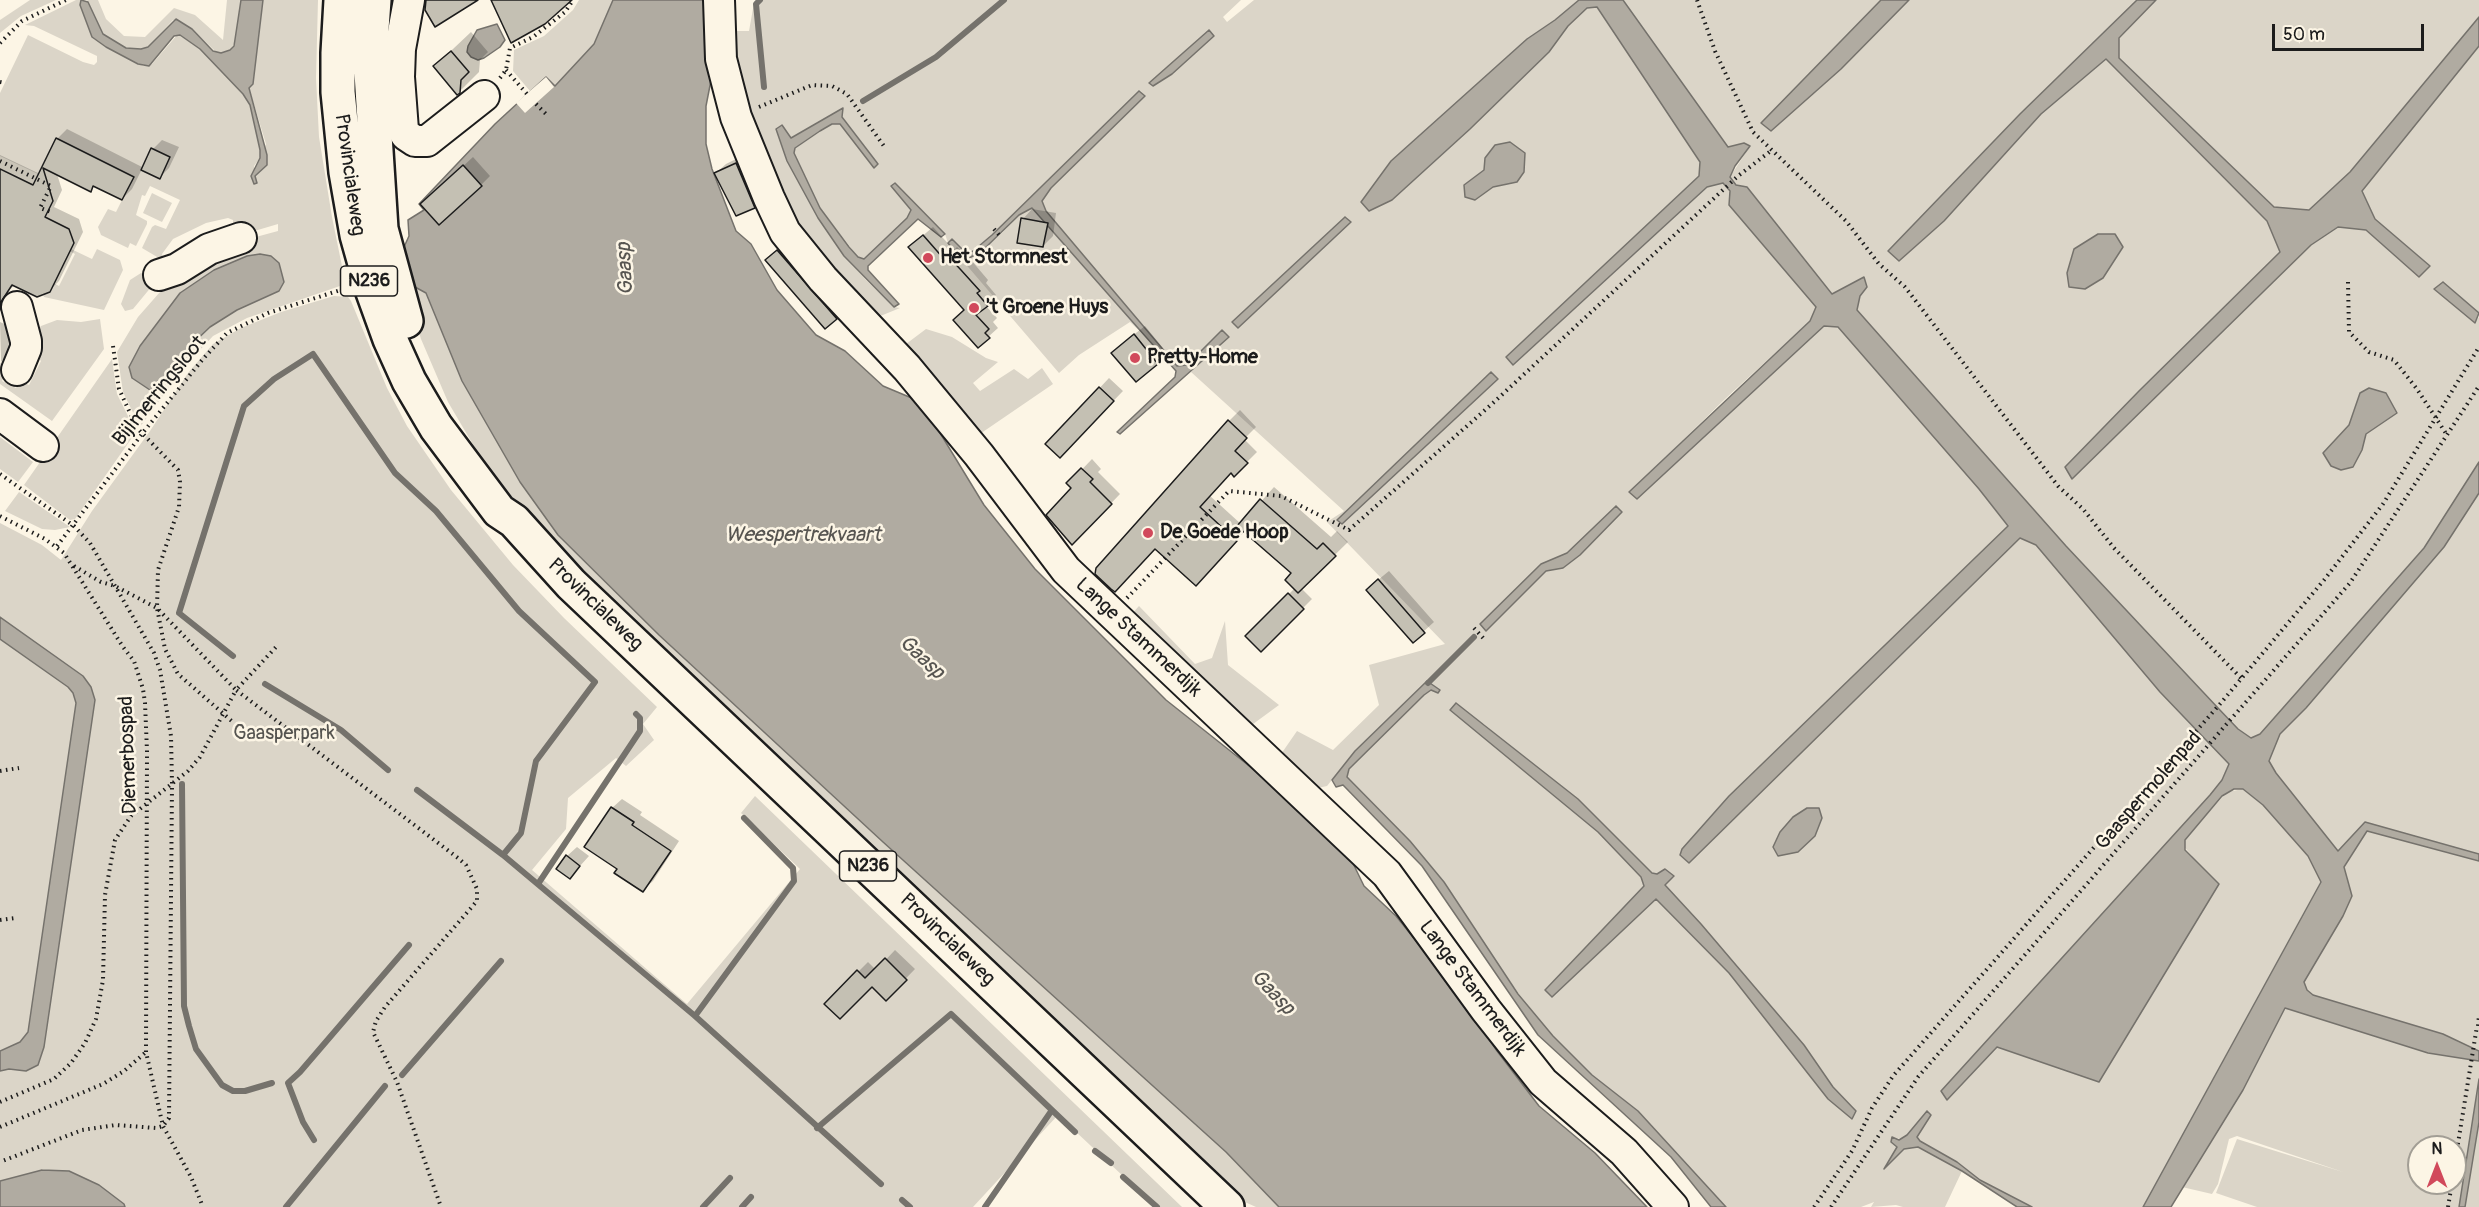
<!DOCTYPE html>
<style>
body{margin:0}
#map{position:relative;width:2479px;height:1207px;overflow:hidden;background:#fcf5e5;font-family:Pangolin,sans-serif}
canvas{display:block}
.north{position:absolute;left:2407px;top:1135px;width:60px;height:60px;box-sizing:border-box;background:#fcf5e5;border:2px solid #a29e95;border-radius:50%;rotate:0deg;font-size:16px;font-weight:700;line-height:24px;text-align:center;color:#1c1c1c}
.north::after{content:'';display:block;margin:auto;width:21px;height:27px;background:#d1495b;clip-path:polygon(50% 0,100% 100%,50% 72%,0 100%)}
.scale{position:absolute;left:2272px;top:24px;width:152px;height:27px;box-sizing:border-box;border:3px solid #1c1c1c;border-top:0;padding-left:8px;font-size:18px;line-height:21px;white-space:nowrap;color:#1c1c1c;-webkit-text-stroke:4px #fcf5e5;paint-order:stroke}
</style>
<div id="map">
<canvas width="2479" height="1207"></canvas>
<div class="north">N</div>
<div class="scale">50 m</div>
</div>
<script>
const ctx = document.querySelector('canvas').getContext('2d');
ctx.lineJoin = 'round';
function paint(path, color) {
  ctx.fillStyle = color;
  ctx.fill(path, 'evenodd');
}
function toPath(rows) {
  const path = new Path2D();
  for (const r of rows) {
    path.moveTo(r[0], r[1]);
    for (let i = 2; i < r.length; i += 2) path.lineTo(r[i], r[i + 1]);
  }
  return path;
}
function stroke(path, color, width, dash) {
  ctx.strokeStyle = color;
  ctx.lineWidth = width;
  ctx.lineCap = dash ? 'butt' : 'round';
  ctx.setLineDash(dash || []);
  ctx.stroke(path);
}
function label(font, color, halo, rows, align = 'center') {
  ctx.font = font + ' Pangolin,sans-serif';
  ctx.lineWidth = 5;
  ctx.setLineDash([]);
  ctx.textBaseline = 'middle';
  ctx.strokeStyle = halo;
  ctx.fillStyle = color;
  for (const [text, x, y, turn = 0] of rows) {
    ctx.save();
    ctx.translate(x, y);
    ctx.rotate((+turn || 0) * Math.PI / 180);
    ctx.textAlign = isNaN(turn) ? turn : align;
    if (halo) ctx.strokeText(text, 0, 0);
    ctx.fillText(text, 0, 0);
    ctx.restore();
  }
}
const green = toPath([
 [30,0,56,0,21,16,0,33,0,20],
 [76,0,81,0,80,5,94,39,138,64,144,66,152,64,178,34,200,49,243,94,250,105,260,150,260,158,254,166,254,176,266,144,249,88,253,84,263,0,318,0,316,78,319,137,332,217,345,281,340,286,247,318,213,336,185,366,140,427,123,392,117,352,138,317,167,284,230,244,278,231,278,224,224,240,174,267,142,248,152,227,155,225,166,229,180,200,150,186,145,196,142,195,136,215,147,221,147,224,136,246,130,243,128,248,101,235,98,227,108,209,116,212,131,182,56,138,38,174,0,156,0,93,28,35,83,62,94,65,97,62,97,56,34,26,25,25],
 [228,218,233,220,233,226,166,260,163,259,162,254,173,239,206,223],
 [247,256,275,259,283,277,279,291,237,310,210,327,189,347,158,387,153,390,132,378,129,369,140,346,178,297,210,272],
 [87,0,98,0,106,19,124,36,145,37,174,8,195,15,223,40,227,0,241,0,236,41,230,50,221,53,216,52,192,29,180,21,173,20,148,47,141,49,126,48,103,34],
 [579,0,613,0,594,44,554,87,546,77,530,91,513,71,514,50,544,36,573,10],
 [758,0,1241,0,1223,17,1227,22,1254,0,1579,0,1555,20,1527,39,1391,161,1369,211,1392,200,1470,129,1549,52,1568,26,1587,8,1597,7,1700,162,1699,176,1506,358,1513,365,1707,187,1723,183,1816,307,1810,321,1725,399,1630,492,1824,326,1838,327,1979,489,2008,527,1729,796,1682,849,1680,856,1689,863,2020,538,2036,544,2160,692,2229,763,2222,780,2210,795,1942,1091,1947,1099,1997,1047,2012,1052,2192,856,2181,843,2227,792,2243,789,2263,805,2308,856,2321,881,2143,1207,2032,1207,1980,1180,1957,1162,1920,1141,1917,1137,1931,1115,1927,1111,1907,1135,1901,1139,1892,1137,1893,1143,1898,1147,1887,1166,1904,1149,1917,1147,1962,1171,1945,1207,1903,1207,1896,1205,1871,1207,1874,1202,1861,1207,1726,1207,1638,1111,1592,1075,1553,1036,1519,994,1410,841,1347,777,1349,769,1424,695,1431,690,1440,690,1427,681,1355,751,1327,786,1309,790,1279,757,1297,731,1333,750,1379,705,1369,665,1445,644,1327,522,1344,511,1191,372,1228,337,1222,330,1187,365,1177,366,1130,322,1079,355,1059,373,963,261,981,252,1002,233,1020,214,1017,210,992,235,967,254,952,239,948,243,945,234,938,226,914,205,894,183,892,186,911,211,907,218,864,259,858,257,820,208,794,153,795,148,832,124,840,124,874,167,878,164,842,116,843,109,790,138,781,125,776,129,787,161,818,218,844,256,866,280,894,307,900,308,873,319,795,237,757,142,729,31,749,31,754,3],
 [1351,221,1238,328,1232,322,1287,273],
 [1491,372,1498,379,1342,524,1337,520],
 [1615,507,1622,512,1579,555,1563,568,1546,570,1486,631,1541,564,1567,553],
 [1451,709,1484,724,1513,749,1578,799,1652,873,1674,877,1664,885,1701,924,1804,1045,1833,1088,1856,1111,1828,1099,1729,972,1656,899,1551,997,1545,989,1644,886,1641,877,1598,832],
 [1623,0,1881,0,1762,123,1771,131,1841,69,1909,0,2137,0,2020,114,1889,251,1899,261,2041,114,2106,59,2267,221,2280,252,2139,391,2066,467,2204,346,2311,245,2338,227,2366,230,2419,277,2429,265,2375,219,2362,191,2479,46,2479,313,2443,283,2475,322,2479,317,2479,462,2424,548,2260,734,2251,738,2238,729,2218,708,2066,546,1856,309,1860,296,1867,287,1864,277,1833,294,1747,187,1736,186,1730,177,1750,146,1744,143,1728,147],
 [2156,0,2479,0,2479,17,2350,172,2309,211,2274,207,2119,58,2119,39],
 [152,193,172,203,162,222,143,213],
 [69,248,92,259,97,249,120,260,123,270,104,310,44,297,43,294,50,281,59,286,75,254,68,250],
 [141,273,149,278,152,286,133,309,125,311,121,304,130,280],
 [415,287,426,293,462,381,520,482,558,535,659,635,1226,1152,1279,1207,1256,1207,1236,1198,616,609,518,505,478,453,448,402,421,339,405,289],
 [334,296,348,297,351,301,387,388,407,426,451,490,513,565,564,618,657,707,643,724,654,740,626,766,616,758,568,798,566,829,532,870,687,1004,800,869,741,813,755,796,1182,1207,1156,1207,1058,1115,973,1207,0,1207,0,523,42,545,61,560,92,511,150,431,188,373,213,344,241,328,281,312],
 [100,319,104,349,52,421,0,384,0,363,8,367,2,381,16,388,20,381,29,385,41,361,37,356,36,332,41,326,57,320,81,322],
 [926,329,952,337,986,358,998,362,973,383,980,391,1014,369,1028,379,1042,368,1053,384,974,438,902,347],
 [112,359,117,394,136,432,75,519,70,520,24,485],
 [0,437,33,462,18,482,0,469],
 [19,492,70,527,55,530,42,529,5,511],
 [2479,493,2479,854,2365,822,2338,852,2276,773,2269,761,2271,752,2280,734,2306,708,2444,547],
 [1139,606,1195,664,1212,658,1225,621,1228,665,1279,705,1249,727,1129,617],
 [2367,831,2479,861,2479,1051,2442,1034,2313,995,2307,990,2304,982,2343,916,2352,896,2344,867],
 [2285,1008,2428,1053,2479,1061,2479,1079,2459,1207,2257,1207,2216,1193,2237,1139,2343,1172,2237,1136,2229,1139,2218,1184,2212,1194,2182,1187,2243,1090],
 [2419,1147,2455,1147,2455,1183,2419,1183],
 [2479,1122,2479,1207,2465,1207]
]);
const water = toPath([
 [81,0,88,2,103,34,126,48,141,49,148,47,176,19,192,29,213,51,221,53,230,50,234,46,241,0,263,0,253,84,249,88,267,155,267,165,255,176,257,183,254,184,251,176,260,158,260,150,250,105,243,94,200,49,180,35,174,36,149,66,138,64,106,47,92,37,80,5,81,0],
 [613,0,709,0,714,65,706,106,706,144,712,169,736,231,751,244,777,290,816,335,845,351,883,386,914,399,937,428,984,505,1035,569,1166,700,1277,788,1347,851,1364,886,1396,916,1462,998,1497,1051,1539,1106,1595,1153,1647,1207,1279,1207,1226,1152,883,842,659,635,558,535,520,482,462,381,426,293,415,287,404,247,409,236,408,220,424,210,419,204,495,124,546,77,555,86,594,44,613,0],
 [1579,0,1623,0,1728,147,1744,143,1750,146,1735,166,1730,177,1736,185,1747,187,1832,294,1864,277,1867,287,1860,296,1857,310,2066,546,2218,708,2238,729,2251,738,2260,734,2424,548,2479,462,2479,493,2444,547,2306,708,2280,734,2269,761,2276,773,2338,851,2365,822,2479,854,2479,861,2367,831,2344,867,2352,896,2343,916,2304,982,2307,990,2313,995,2443,1034,2479,1051,2479,1061,2428,1053,2285,1008,2243,1090,2171,1207,2143,1207,2321,882,2308,856,2263,805,2243,789,2234,789,2222,796,2185,840,2185,850,2219,884,2099,1082,1997,1047,1947,1100,1941,1091,2210,795,2222,780,2229,764,2160,692,2036,545,2020,538,1689,863,1680,855,1682,849,1729,796,2008,526,1979,489,1838,327,1824,326,1637,499,1629,492,1810,321,1816,307,1729,205,1730,191,1723,183,1707,187,1513,365,1506,357,1699,176,1700,162,1597,7,1587,8,1568,26,1549,52,1470,129,1392,200,1369,211,1361,202,1391,161,1527,39,1555,20,1579,0],
 [1881,0,1909,0,1841,69,1771,131,1761,123,1881,0],
 [2137,0,2156,0,2119,38,2119,58,2274,207,2309,210,2350,172,2479,17,2479,46,2362,191,2375,219,2430,266,2419,277,2366,230,2338,227,2311,245,2072,479,2065,467,2139,391,2280,252,2267,221,2106,59,2041,114,1944,221,1899,261,1888,251,2020,114,2137,0],
 [497,24,505,40,500,47,484,58,478,60,471,57,467,52,468,46,477,30,497,24],
 [1209,30,1214,36,1172,74,1153,86,1149,83,1209,30],
 [1139,91,1145,96,1051,188,1042,201,1046,211,1177,366,1187,365,1222,330,1229,337,1120,434,1117,432,1175,377,1176,371,1032,208,1019,215,981,252,963,261,948,243,952,239,967,254,973,251,992,235,1139,91],
 [843,108,842,117,878,164,874,168,840,124,832,124,820,131,795,148,794,153,820,208,849,247,858,257,864,259,907,218,911,210,891,186,895,183,945,234,941,237,918,219,868,266,868,270,899,304,894,307,844,256,818,218,787,161,776,129,782,125,791,138,843,108],
 [1510,142,1525,153,1524,172,1517,182,1493,187,1475,200,1465,197,1464,185,1484,170,1485,158,1495,145,1510,142],
 [1345,217,1351,222,1238,328,1232,322,1345,217],
 [2098,234,2115,234,2123,247,2103,278,2085,289,2069,287,2067,273,2074,249,2098,234],
 [260,254,271,256,279,263,284,282,279,291,237,310,210,327,189,347,158,387,150,390,132,378,129,367,140,346,180,293,214,270,247,256,260,254],
 [2443,282,2479,313,2475,323,2434,289,2443,282],
 [1491,372,1498,379,1342,524,1337,520,1491,372],
 [2369,388,2386,393,2397,413,2366,434,2362,450,2353,467,2341,470,2331,466,2323,453,2349,425,2360,393,2369,388],
 [1616,506,1622,512,1580,555,1563,568,1546,571,1486,631,1480,624,1541,564,1567,553,1616,506],
 [0,617,83,676,91,687,95,700,44,1047,38,1065,26,1071,9,1069,0,1071,0,1051,20,1042,28,1032,76,703,73,693,68,687,0,639,0,617],
 [1427,681,1440,690,1438,693,1431,690,1424,695,1349,769,1347,777,1410,841,1444,882,1518,994,1553,1036,1592,1075,1638,1111,1726,1207,1711,1207,1671,1157,1538,1035,1422,866,1343,785,1336,787,1332,780,1355,751,1427,681],
 [1456,703,1578,799,1652,873,1657,874,1665,869,1674,876,1665,885,1701,924,1804,1045,1833,1087,1856,1111,1852,1119,1828,1099,1729,973,1656,899,1552,997,1545,990,1644,886,1641,877,1598,832,1450,710,1456,703],
 [1807,808,1819,808,1822,818,1815,836,1798,852,1778,856,1773,847,1780,832,1793,817,1807,808],
 [2479,1079,2479,1122,2465,1207,2459,1207,2479,1079],
 [1927,1111,1931,1115,1917,1137,1920,1141,1957,1162,1980,1180,2032,1207,2017,1207,1962,1171,1918,1147,1904,1149,1884,1169,1897,1147,1891,1142,1892,1137,1899,1140,1907,1135,1927,1111],
 [42,1170,69,1171,99,1185,124,1204,125,1207,0,1207,0,1181,42,1170]
]);
const pier = toPath([
 [546,77,554,87,525,113,516,103]
]);
const shadow = toPath([
 [471,32,488,52,480,60,479,72,458,93,435,66],
 [67,129,144,168,153,149,162,140,179,147,169,168,160,177,142,169,132,189,122,199,95,185,90,190,57,174,62,190,54,207,79,219,83,232,59,281,49,291,15,284,0,301,0,155,40,174,57,139],
 [746,154,763,197,754,207,716,173,726,164],
 [473,157,490,176,481,185,432,195],
 [1032,209,1056,213,1053,236,1043,246,1023,219],
 [933,227,954,250,957,247,971,260,988,280,986,283,996,295,986,306,997,318,993,322,998,328,978,346,966,309,920,238],
 [788,242,845,308,836,317,777,251],
 [0,322,15,329,9,354,1,362],
 [1145,326,1167,353,1136,380,1123,343],
 [1109,378,1123,391,1060,456,1047,444],
 [1240,410,1256,427,1244,439,1257,452,1234,475,1231,472,1209,495,1241,524,1274,487,1331,537,1337,531,1348,542,1301,588,1312,599,1261,650,1247,636,1295,588,1294,573,1245,531,1206,573,1155,547,1229,421],
 [1092,459,1101,469,1098,472,1120,494,1073,543,1073,488,1069,483],
 [1389,571,1434,622,1413,641,1378,580],
 [622,799,642,812,640,815,679,841,653,881,643,890,612,808],
 [577,847,589,856,570,877,567,856],
 [895,950,915,969,886,999,872,985,826,1004,868,962,876,970]
]);
const stream = toPath([
 [760,0,756,4,764,87],
 [863,101,936,57,1004,0],
 [233,656,179,613,244,406,274,379,313,354,395,473,436,511,519,611,595,682,536,761,521,833,503,855],
 [1428,683,1474,637],
 [265,684,341,730,388,770],
 [182,784,184,1006,189,1026,196,1049,222,1085,233,1091,245,1091,272,1083],
 [417,790,503,855,695,1016,881,1184],
 [538,884,640,731,640,718,636,714],
 [695,1016,794,881,793,868,744,818],
 [402,1075,501,961],
 [817,1128,951,1014,1075,1132],
 [314,1140,303,1122,288,1083,300,1072,409,945],
 [1095,1151,1111,1163],
 [1123,1177,1157,1207],
 [902,1200,910,1207],
 [286,1207,385,1086],
 [703,1207,730,1178],
 [742,1207,751,1197],
 [985,1207,1052,1110]
]);
const building = toPath([
 [426,0,478,0,435,27,425,10,426,0],
 [491,0,572,0,545,24,511,43,491,0],
 [451,51,469,72,461,80,460,93,457,95,433,66,451,51],
 [56,138,134,177,122,200,93,186,91,192,43,168,53,201,45,217,69,229,74,243,50,292,37,297,12,285,1,302,0,310,0,169,33,185,56,138],
 [151,148,170,157,160,179,141,170,151,148],
 [736,163,755,208,736,216,714,173,736,163],
 [463,165,482,186,439,225,420,204,463,165],
 [1021,218,1048,223,1043,247,1017,243,1021,218],
 [923,235,944,259,947,255,961,270,980,291,977,293,988,306,976,315,989,329,985,333,990,338,978,348,953,320,964,310,908,247,923,235],
 [777,250,837,319,825,329,765,260,777,250],
 [1134,334,1158,364,1136,382,1111,353,1134,334],
 [1099,387,1114,401,1060,458,1045,444,1099,387],
 [1228,420,1247,438,1235,451,1248,463,1234,477,1231,473,1200,507,1237,541,1196,586,1155,549,1115,592,1111,589,1095,574,1096,568,1228,420],
 [1081,468,1093,479,1090,482,1112,504,1072,545,1046,515,1071,488,1066,483,1081,468],
 [1260,499,1317,549,1323,543,1336,556,1298,593,1285,580,1291,573,1237,526,1260,499],
 [1378,579,1425,633,1413,643,1366,590,1378,579],
 [1288,593,1304,609,1261,652,1245,636,1288,593],
 [611,807,634,822,632,825,671,851,643,892,614,873,617,869,584,847,611,807],
 [566,855,580,866,570,879,556,869,566,855],
 [885,958,907,980,886,1001,872,987,840,1019,824,1004,857,970,865,978,885,958]
]);
const path = toPath([
 [1697,0,1715,51,1753,132,1846,221,1879,264,1905,287,2058,486,2083,509,2114,548,2241,678],
 [0,43,22,21,66,0],
 [506,70,527,94],
 [500,78,506,70,510,48,533,37,565,12,573,0],
 [0,82,5,83],
 [536,104,548,116],
 [759,107,812,85,832,86,847,94,886,149],
 [0,161,51,186,40,208,51,212],
 [994,229,1000,236],
 [2348,282,2349,332,2369,352,2394,360,2417,389,2447,435],
 [113,346,119,389,137,428,178,470,180,482,179,507,158,570,157,608,165,649,178,674,234,723],
 [0,474,74,526,90,543,154,653,160,670,171,736,172,784,169,1118,163,1126,156,1128,116,1125,82,1130,0,1162],
 [0,516,45,539,64,553,123,647,134,661,143,689,145,703,147,751,146,1052,163,1126,191,1177,203,1207],
 [57,546,145,430,203,359,227,333,268,313,347,288],
 [74,566,101,582,115,586,157,608,236,690,277,646],
 [1127,598,1229,491,1281,496,1349,530,1493,403,1738,176,1772,150],
 [1474,628,1485,640],
 [0,771,19,768],
 [0,920,15,918],
 [2478,1026,2479,1015],
 [0,1102,54,1079,71,1063,85,1043,96,1019,103,980,105,895,115,840,131,816,188,771,200,757,236,690,458,858,466,865,477,889,477,901,385,1007,376,1021,373,1032,397,1082,441,1207],
 [0,1127,103,1084,124,1071,146,1052],
 [2455,1162,2477,1026],
 [1814,1207,1852,1151,1872,1108,1893,1076,2220,704,2324,580,2383,504,2479,347],
 [1831,1207,1918,1077,2350,583,2479,386],
 [2448,1207,2452,1183]
]);
const minor = toPath([
 [409,0,400,49,399,77,403,130,406,135,415,141,427,141,484,96],
 [719,0,721,59,736,117,769,198,785,232,823,279,907,368,979,455,1066,570,1387,874,1486,1010,1543,1082,1624,1152,1673,1207],
 [159,275,177,269,209,249,241,238],
 [17,307,26,341,26,348,17,370],
 [0,414,43,446]
]);
const major = toPath([
 [341,0,338,53,338,92,346,172,357,235,373,292,390,339,409,381,436,427,499,511,514,521,571,584,1227,1207],
 [374,0,370,57,381,229,406,321]
]);
const markers = [
 [928,258,6,"#d1495b"],
 [974,308,6,"#d1495b"],
 [1135,358,6,"#d1495b"],
 [1148,533,6,"#d1495b"]
];
const shields = [
 [369,281,57],
 [868,866,57]
];
const shieldNames = [
 ["N236",369,281],
 ["N236",868,866]
];
const streetNames = [
 ["Provincialeweg",349,175,82],
 ["Bijlmerringsloot",160,391,-51],
 ["Provincialeweg",595,605,44],
 ["Lange Stammerdijk",1138,638,43],
 ["Diemerbospad",129,755,-92],
 ["Gaaspermolenpad",2149,791,-49],
 ["Provincialeweg",947,940,44],
 ["Lange Stammerdijk",1472,989,53]
];
const poiNames = [
 ["Het Stormnest",940,258],
 ["'t Groene Huys",986,308],
 ["Pretty-Home",1147,358],
 ["De Goede Hoop",1160,533]
];
const parkNames = [
 ["Gaasperpark",284,734]
];
const waterNames = [
 ["Gaasp",626,269,-93],
 ["Weespertrekvaart",803,536],
 ["Gaasp",921,658,43],
 ["Gaasp",1272,993,47]
];
paint(green, '#dbd5c8');
paint(water, '#b0aba1');
stroke(water, '#75726c', 1.5);
paint(pier, '#fcf5e5');
paint(shadow, '#0003');
stroke(stream, '#75726c', 6);
paint(building, '#c4c0b3');
stroke(building, '#1c1c1c', 1.5);
stroke(minor, '#1c1c1c', 34);
stroke(major, '#1c1c1c', 38);
stroke(path, '#1c1c1c', 4, [1.5, 4.5]);
stroke(minor, '#fcf5e5', 30);
stroke(major, '#fcf5e5', 33);
for (const [x, y, r, color] of markers) {
  const dot = new Path2D();
  dot.arc(x, y, r, 0, 2 * Math.PI);
  ctx.fillStyle = color;
  ctx.fill(dot);
  stroke(dot, '#fcf5e5', 2);
}
for (const [x, y, w] of shields) {
  const box = new Path2D();
  box.roundRect(x - w / 2, y - 15, w, 30, 4.5);
  ctx.fillStyle = '#fcf5e5';
  ctx.fill(box);
  stroke(box, '#1c1c1c', 1.5);
}
label('bold 18px', '#1c1c1c', null, shieldNames);
label('20px', '#1c1c1c', '#fcf5e5', streetNames);
label('bold 20px', '#1c1c1c', '#fcf5e5', poiNames, 'left');
label('20px', '#555450', '#fcf5e5', parkNames);
label('italic 21px', '#575551', '#fcf5e5', waterNames);
</script>
